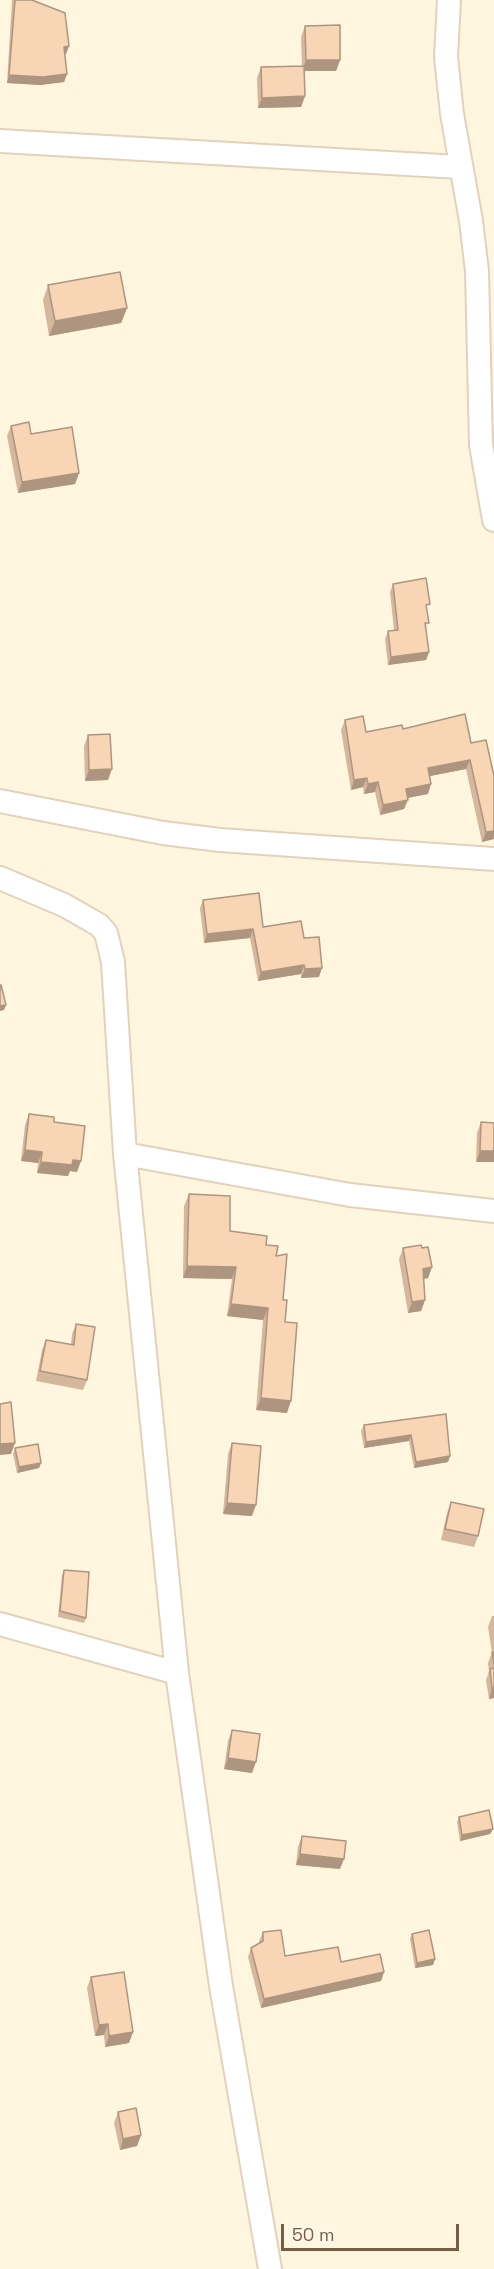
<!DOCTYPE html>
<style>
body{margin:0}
#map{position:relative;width:494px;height:2269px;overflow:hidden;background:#fff6e0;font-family:"Space Grotesk",sans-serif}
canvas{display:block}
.scale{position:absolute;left:281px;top:2224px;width:178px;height:27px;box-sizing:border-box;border:3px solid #785c45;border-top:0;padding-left:8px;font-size:18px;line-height:21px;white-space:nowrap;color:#785c45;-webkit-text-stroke:4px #fff8e9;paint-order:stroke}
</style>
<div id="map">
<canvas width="494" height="2269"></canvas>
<div class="scale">50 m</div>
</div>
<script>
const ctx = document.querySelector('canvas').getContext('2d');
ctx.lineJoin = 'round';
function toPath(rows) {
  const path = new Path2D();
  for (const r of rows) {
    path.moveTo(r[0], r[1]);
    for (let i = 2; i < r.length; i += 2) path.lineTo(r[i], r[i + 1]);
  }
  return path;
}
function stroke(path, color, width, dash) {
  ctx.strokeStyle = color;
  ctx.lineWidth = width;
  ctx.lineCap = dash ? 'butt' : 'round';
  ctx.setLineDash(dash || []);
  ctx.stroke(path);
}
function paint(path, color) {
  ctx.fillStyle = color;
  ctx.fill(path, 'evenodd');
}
const minor = toPath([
 [449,0,446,57,452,114,471,221,477,271,481,445,494,520],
 [0,141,460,167],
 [0,801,163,833,220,840,494,859],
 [0,878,64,905,99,925,106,933,113,962,125,1154,177,1673,221,1986,270,2269],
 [125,1154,350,1195,494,1211],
 [0,1624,177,1673]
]);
const wall = toPath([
 [12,0,32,0,69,46,66,54,65,54,67,74,64,82,40,85,7,83],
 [305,26,340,60,336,71,304,71,305,96,301,107,258,108,257,78,261,67,302,66,301,37],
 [48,285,127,308,121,323,49,336,43,300],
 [11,426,79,473,75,484,18,493,7,436],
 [393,584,427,611,426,630,429,652,426,660,388,665,385,639,388,631,394,630,390,592],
 [465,714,494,839,482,842,466,769,430,776,428,794,407,798,404,809,380,815,375,792,364,794,363,787,351,790,341,730,345,720,366,732,403,729],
 [88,735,108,780,85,781,84,746],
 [203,900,263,927,304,938,319,977,301,978,301,974,258,981,250,938,204,943,200,908],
 [29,1114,77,1172,70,1171,68,1176,37,1173,38,1163,21,1161,25,1125],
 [481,1122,494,1123,476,1162,477,1133],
 [189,1194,230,1231,266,1245,276,1256,285,1322,287,1413,256,1410,263,1320,227,1316,232,1279,183,1278,184,1206],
 [403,1248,422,1248,432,1267,428,1278,424,1279,425,1300,421,1311,408,1313,399,1259],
 [76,1324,87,1380,83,1390,36,1381,42,1350,46,1340,71,1345,72,1334],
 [446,1414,450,1456,448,1462,414,1468,409,1441,364,1448,361,1431,364,1425],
 [232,1443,252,1516,223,1514,228,1454],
 [15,1448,41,1463,39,1468,17,1473,13,1454],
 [451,1502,478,1536,474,1547,441,1540,447,1513],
 [64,1570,86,1618,84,1623,58,1617,62,1575],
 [492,1616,494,1616,494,1698,489,1699,486,1680,489,1671,488,1663,492,1652,488,1627],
 [232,1730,252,1773,224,1769,228,1741],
 [459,1817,493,1829,490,1834,460,1841,457,1822],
 [302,1836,340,1869,296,1865,298,1847],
 [263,1932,285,1956,341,1962,384,1972,381,1981,261,2008,248,1957,251,1948,260,1943,259,1941],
 [412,1934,435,1959,433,1965,415,1968,410,1939],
 [91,1977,133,2032,129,2043,105,2047,104,2035,95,2036,87,1988],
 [118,2112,141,2135,137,2146,120,2150,114,2123]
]);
const shadedWall = toPath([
 [69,46,66,54,61,55,64,47],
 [306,60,340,60,336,71,302,71],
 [67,74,64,82,40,85,7,83,9,75],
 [305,96,301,107,258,108,262,98],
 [127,308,121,323,49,336,55,321],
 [79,473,75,484,18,493,22,482],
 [429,652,426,660,388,665,391,657],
 [470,760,466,769,425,777,428,768],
 [112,769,108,780,85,781,89,770],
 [367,778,363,787,351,790,354,780],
 [378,782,375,792,364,794,368,784],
 [431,784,428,794,402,799,406,789],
 [408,800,404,809,380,815,383,805],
 [494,831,494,839,482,842,486,832],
 [253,929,250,938,204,943,207,934],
 [304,965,301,974,258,981,261,972],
 [322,968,319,977,301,978,305,969],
 [6,1005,4,1010,0,1011,0,1006],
 [25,1150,42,1152,38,1163,21,1161],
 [480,1151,494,1151,494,1162,476,1162],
 [73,1160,81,1161,77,1172,70,1171,68,1176,37,1173,41,1162],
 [187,1266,236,1267,232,1279,183,1278],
 [432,1267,428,1278,419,1280,423,1269],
 [425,1300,421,1311,408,1313,412,1302],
 [231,1304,268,1308,263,1320,227,1316],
 [261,1398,291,1401,287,1413,256,1410],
 [411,1435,409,1441,364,1448,366,1442],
 [15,1443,11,1454,0,1455,0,1444],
 [450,1456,448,1462,414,1468,416,1462],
 [41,1463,39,1468,17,1473,19,1467],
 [227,1503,256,1505,252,1516,223,1514],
 [492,1688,494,1688,494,1698,489,1699],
 [228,1758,256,1762,252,1773,224,1769],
 [493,1829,490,1834,460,1841,462,1835],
 [300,1854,344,1859,340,1869,296,1865],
 [435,1959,433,1965,415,1968,417,1963],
 [384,1972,381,1981,261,2008,264,1999],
 [108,2024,104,2035,95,2036,99,2025],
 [133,2032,129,2043,105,2047,109,2036],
 [141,2135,137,2146,120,2150,123,2139]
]);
const building = toPath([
 [15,0,32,0,65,13,69,46,64,47,67,74,43,77,9,75,15,0],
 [340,25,340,60,306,60,305,26,340,25],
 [304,66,305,96,262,98,261,67,304,66],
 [120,272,127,308,55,321,48,285,120,272],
 [29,422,31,434,72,427,79,473,22,482,11,426,29,422],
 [426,578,430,604,426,605,429,623,425,623,429,652,391,657,388,631,398,630,393,584,426,578],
 [465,714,471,743,486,740,494,776,494,831,486,832,470,760,428,768,431,784,406,789,408,800,383,805,378,782,368,784,367,778,354,780,345,720,363,716,366,732,402,725,403,729,465,714],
 [110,734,112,769,89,770,88,735,110,734],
 [259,893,263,927,301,921,304,938,319,937,322,968,305,969,304,965,261,972,253,929,207,934,203,900,259,893],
 [0,985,1,985,6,1005,0,1006,0,985],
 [29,1114,54,1117,54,1122,85,1126,81,1161,73,1160,72,1165,41,1162,42,1152,25,1150,29,1114],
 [481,1122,494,1123,494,1151,480,1151,481,1122],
 [189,1194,230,1196,230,1231,267,1236,266,1245,278,1246,276,1256,287,1254,283,1300,287,1300,285,1322,297,1323,291,1401,261,1398,268,1308,231,1304,236,1267,187,1266,189,1194],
 [421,1245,422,1248,428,1247,432,1267,423,1269,425,1300,412,1302,403,1248,421,1245],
 [76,1324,95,1327,87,1380,40,1371,46,1340,74,1345,76,1324],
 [11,1402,15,1443,0,1444,0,1404,11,1402],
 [446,1414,450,1456,416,1462,411,1435,366,1442,364,1425,446,1414],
 [232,1443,261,1446,256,1505,227,1503,232,1443],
 [38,1444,41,1463,19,1467,15,1448,38,1444],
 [451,1502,484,1509,478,1536,445,1529,451,1502],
 [64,1570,89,1572,86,1618,60,1611,64,1570],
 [492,1652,494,1652,494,1664,492,1652],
 [494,1668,494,1688,492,1688,490,1669,494,1668],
 [232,1730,260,1734,256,1762,228,1758,232,1730],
 [489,1810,493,1829,462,1835,459,1817,489,1810],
 [302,1836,346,1841,344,1859,300,1854,302,1836],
 [281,1930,285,1956,338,1947,341,1962,380,1954,384,1972,264,1999,251,1948,263,1941,263,1932,281,1930],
 [429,1930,435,1959,417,1963,412,1934,429,1930],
 [124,1972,133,2032,109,2036,108,2024,99,2025,91,1977,124,1972],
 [136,2108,141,2135,123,2139,118,2112,136,2108]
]);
stroke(minor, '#e3d2bb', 26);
stroke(minor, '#fff', 22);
paint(wall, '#d4b79c');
paint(shadedWall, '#ad957f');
paint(building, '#f7d5b5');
stroke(building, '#ad957f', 1.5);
</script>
